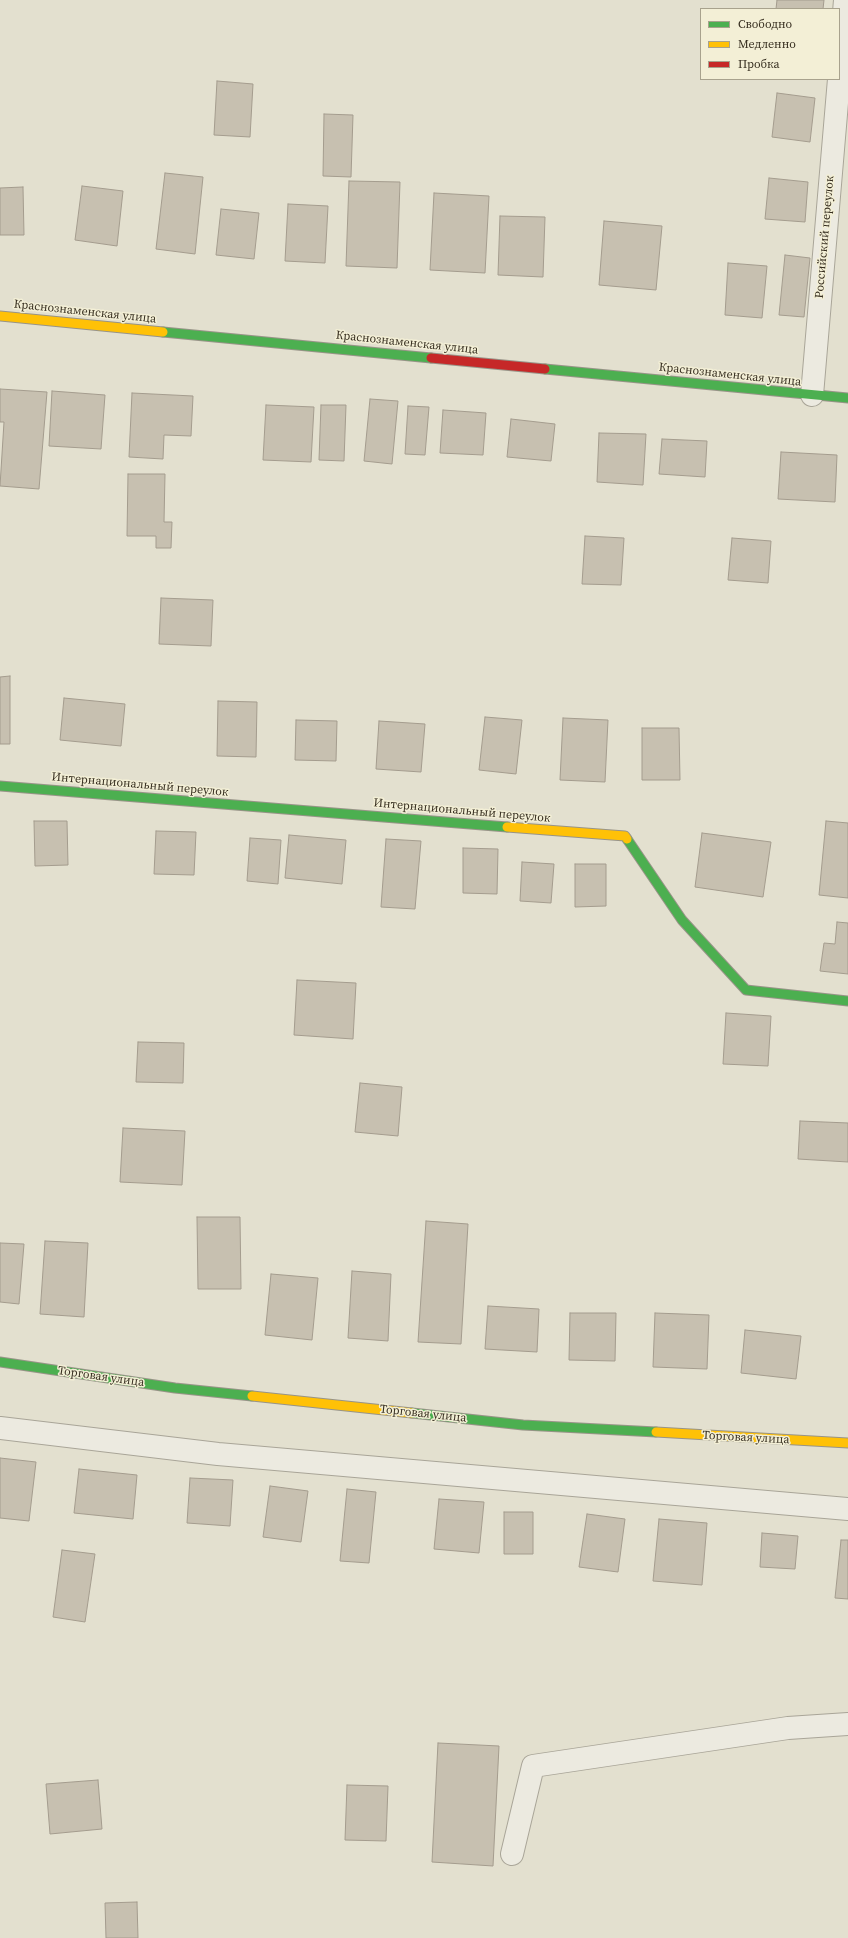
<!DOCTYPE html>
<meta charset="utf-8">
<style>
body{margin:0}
#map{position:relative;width:848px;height:1938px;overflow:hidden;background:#e3e0cf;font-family:"Source Serif 4",serif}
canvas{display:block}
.legend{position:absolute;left:700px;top:8px;width:140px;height:72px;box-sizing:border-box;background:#f3efd6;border:1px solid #a8a28d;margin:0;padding:5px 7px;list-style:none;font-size:12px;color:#372f20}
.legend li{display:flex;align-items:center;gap:8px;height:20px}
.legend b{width:20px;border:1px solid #a8a28d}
</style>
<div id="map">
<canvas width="848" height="1938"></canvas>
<ul class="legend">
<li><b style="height:5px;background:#4caf50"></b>Свободно</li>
<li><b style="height:5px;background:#ffc107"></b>Медленно</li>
<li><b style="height:5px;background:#c62828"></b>Пробка</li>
</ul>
</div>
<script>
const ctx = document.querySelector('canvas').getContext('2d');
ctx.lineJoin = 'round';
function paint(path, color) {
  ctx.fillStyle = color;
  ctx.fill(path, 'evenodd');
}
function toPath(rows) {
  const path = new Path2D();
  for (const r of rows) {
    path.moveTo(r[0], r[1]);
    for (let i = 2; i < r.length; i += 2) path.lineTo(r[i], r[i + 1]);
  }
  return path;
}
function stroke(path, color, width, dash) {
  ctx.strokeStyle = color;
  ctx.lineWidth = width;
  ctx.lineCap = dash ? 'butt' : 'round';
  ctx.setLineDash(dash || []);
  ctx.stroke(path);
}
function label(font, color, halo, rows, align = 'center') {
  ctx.font = font + ' "Source Serif 4",serif';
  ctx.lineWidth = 3;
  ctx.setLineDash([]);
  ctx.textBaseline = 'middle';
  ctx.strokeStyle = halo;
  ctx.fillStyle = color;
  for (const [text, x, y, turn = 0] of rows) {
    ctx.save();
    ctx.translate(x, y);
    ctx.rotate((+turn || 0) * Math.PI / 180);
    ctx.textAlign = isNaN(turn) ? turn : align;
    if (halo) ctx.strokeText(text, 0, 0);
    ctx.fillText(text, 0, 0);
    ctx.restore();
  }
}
const building = toPath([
 [777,0,824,0,823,9,776,9,777,0],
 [217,81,253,84,250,137,214,135,217,81],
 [777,93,815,98,810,142,772,137,777,93],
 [324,114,353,115,351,177,323,176,324,114],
 [165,173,203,177,195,254,156,249,165,173],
 [769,178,808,182,805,222,765,219,769,178],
 [349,181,400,182,397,268,346,266,349,181],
 [82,186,123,191,117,246,75,240,82,186],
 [23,187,24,235,0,235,0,188,23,187],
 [434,193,489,196,485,273,430,270,434,193],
 [288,204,328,206,325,263,285,261,288,204],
 [221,209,259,213,254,259,216,255,221,209],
 [500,216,545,217,543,277,498,275,500,216],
 [604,221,662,226,656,290,599,285,604,221],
 [785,255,810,258,804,317,779,315,785,255],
 [728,263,767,266,762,318,725,315,728,263],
 [0,389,47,392,39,489,0,486,4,422,0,422,0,389],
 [52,391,105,395,101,449,49,446,52,391],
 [132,393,193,396,191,436,164,435,163,459,129,457,132,393],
 [370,399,398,401,392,464,364,461,370,399],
 [266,405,314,407,311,462,263,460,266,405],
 [321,405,346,405,344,461,319,460,321,405],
 [408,406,429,407,425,455,405,454,408,406],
 [443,410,486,413,483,455,440,453,443,410],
 [511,419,555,424,551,461,507,457,511,419],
 [599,433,646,434,643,485,597,482,599,433],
 [662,439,707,441,705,477,659,474,662,439],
 [781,452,837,455,835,502,778,499,781,452],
 [128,474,165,474,164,522,172,522,171,548,156,548,156,536,127,536,128,474],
 [585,536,624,538,621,585,582,584,585,536],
 [732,538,771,541,768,583,728,580,732,538],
 [161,598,213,600,211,646,159,644,161,598],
 [10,676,10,744,0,744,0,677,10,676],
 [64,698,125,704,121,746,60,740,64,698],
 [218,701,257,702,256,757,217,756,218,701],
 [485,717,522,720,516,774,479,770,485,717],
 [563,718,608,720,605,782,560,780,563,718],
 [296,720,337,721,336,761,295,760,296,720],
 [379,721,425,724,421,772,376,769,379,721],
 [642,728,679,728,680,780,642,780,642,728],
 [34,821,67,821,68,865,35,866,34,821],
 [826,821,848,823,848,898,819,895,826,821],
 [156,831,196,832,194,875,154,874,156,831],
 [702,833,771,842,763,897,695,887,702,833],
 [289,835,346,840,342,884,285,878,289,835],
 [250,838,281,840,278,884,247,881,250,838],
 [386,839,421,841,415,909,381,907,386,839],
 [463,848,498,849,497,894,463,893,463,848],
 [522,862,554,864,551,903,520,901,522,862],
 [575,864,606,864,606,906,575,907,575,864],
 [837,922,848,923,848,974,820,971,824,943,835,944,837,922],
 [297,980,356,983,353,1039,294,1035,297,980],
 [726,1013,771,1016,768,1066,723,1064,726,1013],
 [138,1042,184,1043,183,1083,136,1082,138,1042],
 [360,1083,402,1087,398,1136,355,1132,360,1083],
 [800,1121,848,1123,848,1162,798,1159,800,1121],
 [123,1128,185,1131,182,1185,120,1182,123,1128],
 [197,1217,240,1217,241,1289,198,1289,197,1217],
 [426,1221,468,1224,461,1344,418,1342,426,1221],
 [45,1241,88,1243,84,1317,40,1314,45,1241],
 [0,1243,24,1244,19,1304,0,1302,0,1243],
 [352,1271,391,1274,388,1341,348,1338,352,1271],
 [271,1274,318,1278,312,1340,265,1335,271,1274],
 [488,1306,539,1309,537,1352,485,1349,488,1306],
 [570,1313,616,1313,615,1361,569,1360,570,1313],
 [655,1313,709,1315,707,1369,653,1367,655,1313],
 [745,1330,801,1336,796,1379,741,1373,745,1330],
 [0,1458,36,1462,29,1521,0,1518,0,1458],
 [79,1469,137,1475,133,1519,74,1513,79,1469],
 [190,1478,233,1480,230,1526,187,1523,190,1478],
 [270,1486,308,1491,301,1542,263,1537,270,1486],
 [347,1489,376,1492,369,1563,340,1561,347,1489],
 [439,1499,484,1502,479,1553,434,1549,439,1499],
 [504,1512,533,1512,533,1554,504,1554,504,1512],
 [587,1514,625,1519,618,1572,579,1567,587,1514],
 [659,1519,707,1523,702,1585,653,1581,659,1519],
 [762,1533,798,1536,795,1569,760,1567,762,1533],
 [841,1540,848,1540,848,1599,835,1598,841,1540],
 [62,1550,95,1554,85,1622,53,1617,62,1550],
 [438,1743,499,1746,493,1866,432,1862,438,1743],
 [98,1780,102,1829,50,1834,46,1784,98,1780],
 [347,1785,388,1786,386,1841,345,1840,347,1785],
 [137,1902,138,1938,106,1938,105,1903,137,1902]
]);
const street = toPath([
 [839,74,845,0],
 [812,395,839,79],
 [0,1428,218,1454,848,1509],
 [512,1854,533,1766,788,1728,848,1724]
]);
const fast = toPath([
 [163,332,431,358],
 [545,369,848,398],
 [0,786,507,827],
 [627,839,682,920,746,990,848,1001],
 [0,1362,175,1388,252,1396],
 [412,1413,523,1425,656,1432]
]);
const slow = toPath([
 [0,316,163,332],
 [507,827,625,836,627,839],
 [252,1396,412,1413],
 [656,1432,848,1443]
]);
const jam = toPath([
 [431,358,545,369]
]);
const streetNames = [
 ["Российский переулок",825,237,-85],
 ["Краснознаменская улица",85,312,6],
 ["Краснознаменская улица",407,343,6],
 ["Краснознаменская улица",730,375,6],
 ["Интернациональный переулок",140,785,5],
 ["Интернациональный переулок",462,811,5],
 ["Торговая улица",101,1377,8],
 ["Торговая улица",423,1414,6],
 ["Торговая улица",746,1438,3]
];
paint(building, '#c7c0b0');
stroke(building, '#a49c8e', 1);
stroke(street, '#a9a598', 24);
stroke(fast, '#989488', 11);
stroke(slow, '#989488', 11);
stroke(jam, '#989488', 11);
stroke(street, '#eceae0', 22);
stroke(fast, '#4caf50', 9);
stroke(slow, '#ffc107', 9);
stroke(jam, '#c62828', 9);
label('12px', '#372f20', '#f3efd6', streetNames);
</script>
